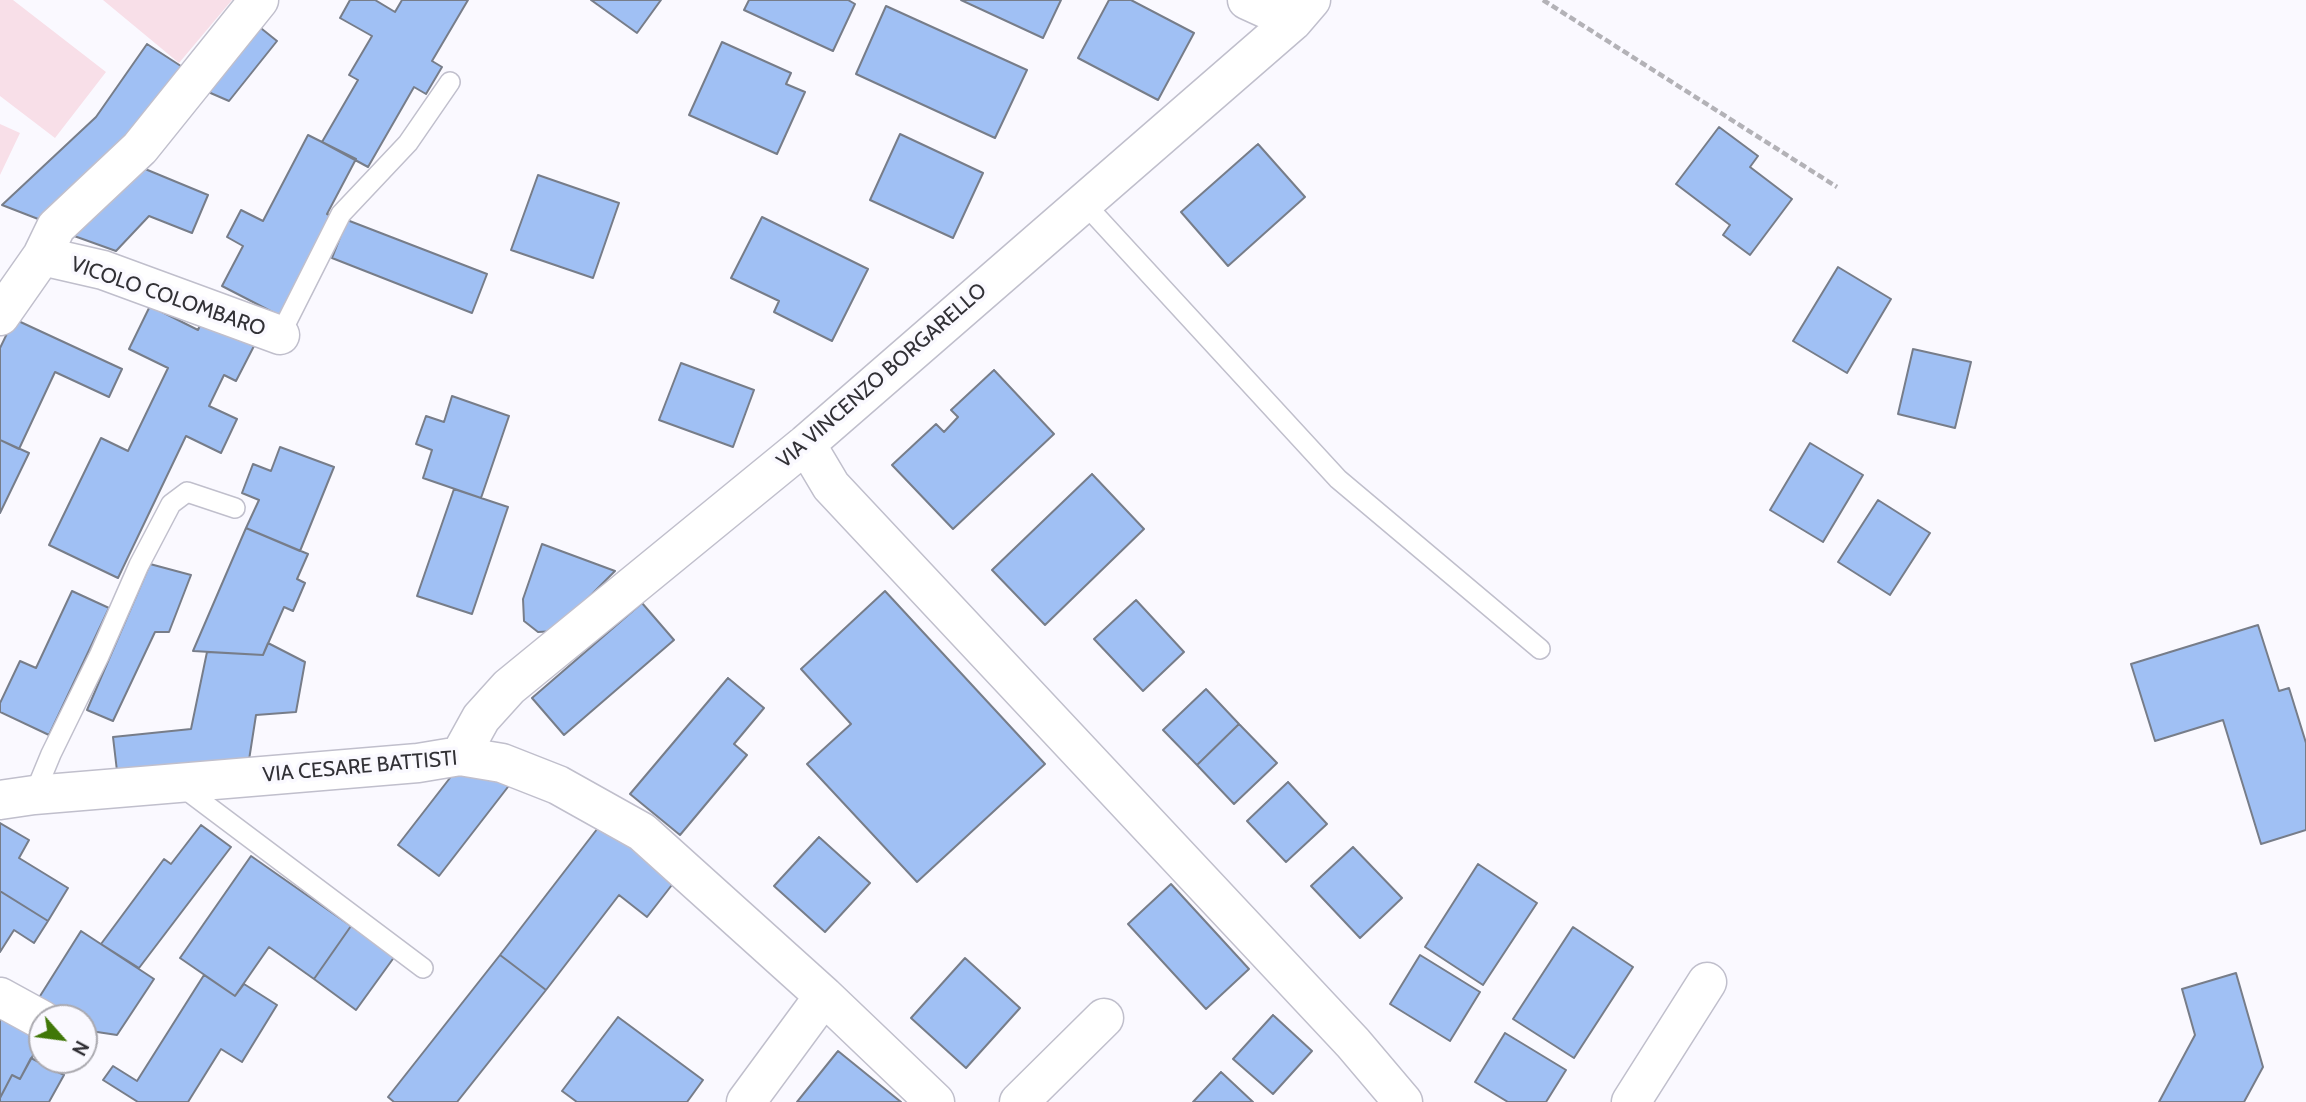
<!DOCTYPE html>
<style>
body{margin:0}
#map{position:relative;width:2306px;height:1102px;overflow:hidden;background:#faf9ff;font-family:Cabin,sans-serif}
canvas{display:block}
.north{position:absolute;left:28px;top:1004px;width:70px;height:70px;box-sizing:border-box;background:#faf9ff;border:2px solid #aaa9af;border-radius:50%;rotate:118deg;font-size:19px;font-weight:700;line-height:28px;text-align:center;color:#323136}
.north::after{content:'';display:block;margin:auto;width:24px;height:32px;background:#407708;clip-path:polygon(50% 0,100% 100%,50% 72%,0 100%)}
</style>
<div id="map">
<canvas width="2306" height="1102"></canvas>
<div class="north">N</div>
</div>
<script>
const ctx = document.querySelector('canvas').getContext('2d');
ctx.lineJoin = 'round';
function paint(path, color) {
  ctx.fillStyle = color;
  ctx.fill(path, 'evenodd');
}
function toPath(rows) {
  const path = new Path2D();
  for (const r of rows) {
    path.moveTo(r[0], r[1]);
    for (let i = 2; i < r.length; i += 2) path.lineTo(r[i], r[i + 1]);
  }
  return path;
}
function stroke(path, color, width, dash) {
  ctx.strokeStyle = color;
  ctx.lineWidth = width;
  ctx.lineCap = dash ? 'butt' : 'round';
  ctx.setLineDash(dash || []);
  ctx.stroke(path);
}
function label(font, color, halo, rows, align = 'center') {
  ctx.font = font + ' Cabin,sans-serif';
  ctx.lineWidth = 7;
  ctx.setLineDash([]);
  ctx.textBaseline = 'middle';
  ctx.strokeStyle = halo;
  ctx.fillStyle = color;
  for (const [text, x, y, turn = 0] of rows) {
    ctx.save();
    ctx.translate(x, y);
    ctx.rotate((+turn || 0) * Math.PI / 180);
    ctx.textAlign = isNaN(turn) ? turn : align;
    if (halo) ctx.strokeText(text, 0, 0);
    ctx.fillText(text, 0, 0);
    ctx.restore();
  }
}
const green = toPath([
 [0,0,13,0,106,72,55,138,0,96],
 [103,0,232,0,179,63],
 [0,124,20,133,0,175]
]);
const building = toPath([
 [350,0,375,0,395,12,402,0,468,0,432,61,442,67,426,94,414,87,368,167,322,142,358,80,349,75,372,36,340,18,350,0],
 [591,0,661,0,637,33,591,0],
 [749,0,848,0,855,4,833,51,744,10,749,0],
 [961,0,1061,0,1043,38,961,0],
 [1109,0,1131,0,1194,33,1158,100,1078,58,1109,0],
 [886,6,1027,70,995,138,856,74,886,6],
 [252,21,277,41,229,101,199,88,252,21],
 [722,42,791,73,786,84,805,92,777,154,689,115,722,42],
 [147,44,187,70,51,224,2,205,96,117,147,44],
 [1719,127,1758,156,1750,167,1792,199,1750,255,1723,235,1730,225,1676,184,1719,127],
 [900,134,983,173,953,238,870,200,900,134],
 [308,135,356,159,327,214,336,218,284,318,222,286,243,246,227,237,241,210,263,221,308,135],
 [1258,144,1305,197,1228,266,1181,212,1258,144],
 [133,164,208,195,192,233,149,216,116,251,63,232,133,164],
 [538,175,619,203,593,278,511,250,538,175],
 [762,217,868,269,832,341,774,312,779,301,731,278,762,217],
 [347,220,487,274,472,313,332,258,347,220],
 [1838,267,1891,299,1847,373,1793,341,1838,267],
 [150,306,198,330,202,321,254,346,236,381,224,375,209,406,237,419,221,453,186,436,118,578,49,545,101,438,128,451,168,368,129,349,150,306],
 [14,319,122,369,109,397,55,372,19,449,0,440,0,348,14,319],
 [1913,349,1971,362,1955,428,1898,414,1913,349],
 [681,363,754,390,733,447,659,420,681,363],
 [994,370,1054,434,953,529,892,465,936,424,944,432,958,417,951,410,994,370],
 [452,396,509,416,481,498,423,478,432,450,416,444,426,416,444,422,452,396],
 [0,440,29,453,0,513,0,440],
 [1810,443,1863,475,1823,542,1770,510,1810,443],
 [280,447,334,467,300,551,246,528,259,500,242,493,253,464,271,471,280,447],
 [1092,474,1144,529,1045,625,992,570,1092,474],
 [454,489,508,507,472,614,417,596,454,489],
 [1878,500,1930,533,1890,595,1838,562,1878,500],
 [246,528,308,554,297,579,305,583,293,611,284,607,263,655,193,651,246,528],
 [542,544,615,571,555,631,538,632,524,621,523,599,542,544],
 [150,564,191,575,169,632,155,632,113,721,87,710,150,564],
 [72,591,109,608,49,735,0,712,0,703,20,661,36,668,72,591],
 [885,591,1045,764,917,882,807,764,851,724,801,669,885,591],
 [1136,600,1184,652,1143,691,1094,639,1136,600],
 [642,603,674,640,564,735,532,698,642,603],
 [2258,625,2279,691,2289,688,2306,743,2306,830,2261,844,2223,720,2155,741,2131,664,2258,625],
 [268,643,305,662,296,712,256,715,249,760,117,771,113,737,191,729,207,652,263,655,268,643],
 [728,678,764,708,734,744,747,755,680,835,630,794,728,678],
 [1206,689,1239,724,1197,765,1163,730,1206,689],
 [1239,724,1277,763,1234,804,1197,765,1239,724],
 [453,774,511,783,439,876,398,845,453,774],
 [1288,782,1327,824,1286,862,1247,821,1288,782],
 [0,823,29,840,19,858,68,888,48,921,0,891,0,823],
 [601,824,675,881,647,917,619,895,546,990,500,955,601,824],
 [201,825,231,847,139,968,101,944,164,859,171,864,201,825],
 [819,837,870,883,825,932,774,886,819,837],
 [1353,847,1402,898,1360,938,1311,886,1353,847],
 [251,856,351,926,314,979,269,947,235,996,180,958,251,856],
 [1478,864,1537,903,1483,985,1425,947,1478,864],
 [1171,884,1249,969,1206,1009,1128,924,1171,884],
 [0,891,48,921,34,943,14,930,0,952,0,891],
 [351,926,395,956,356,1010,314,979,351,926],
 [1573,927,1633,967,1574,1058,1513,1019,1573,927],
 [81,931,154,979,117,1035,84,1030,84,1018,56,1018,35,1004,81,931],
 [500,955,546,990,457,1102,394,1102,388,1097,500,955],
 [1420,955,1480,992,1450,1041,1390,1004,1420,955],
 [965,958,1020,1008,966,1068,911,1018,965,958],
 [2236,973,2263,1067,2244,1102,2159,1102,2195,1035,2182,989,2236,973],
 [204,975,235,996,244,984,277,1005,242,1062,221,1049,188,1102,138,1102,103,1080,113,1066,137,1081,204,975],
 [0,1006,42,1039,20,1079,12,1075,0,1098,0,1006],
 [1273,1015,1312,1051,1273,1094,1233,1059,1273,1015],
 [618,1017,703,1080,687,1102,577,1102,562,1091,618,1017],
 [1505,1033,1566,1070,1546,1102,1508,1102,1475,1082,1505,1033],
 [838,1051,901,1102,797,1102,838,1051],
 [31,1058,64,1075,49,1102,0,1102,0,1098,12,1075,20,1079,31,1058],
 [1221,1072,1253,1102,1193,1102,1221,1072]
]);
const path = toPath([
 [1543,0,1837,187]
]);
const lane = toPath([
 [1084,203,1338,479,1540,649],
 [280,335,341,214,408,143,450,82],
 [181,786,423,968],
 [34,795,51,754,99,656,139,565,171,504,187,492,235,508]
]);
const street = toPath([
 [1247,0,1293,21],
 [42,256,56,227,140,148,259,0],
 [0,316,42,256,103,270,280,335],
 [806,444,831,486,1353,1043,1403,1102],
 [460,756,481,718,509,687,806,444,1293,21,1311,0],
 [0,800,34,795,418,763,460,756,502,763,558,785,642,832,824,996,935,1102],
 [0,997,42,1020],
 [746,1102,824,996],
 [1019,1102,1104,1018],
 [1631,1102,1707,982]
]);
const streetNames = [
 ["VICOLO COLOMBARO",168,297,19],
 ["VIA VINCENZO BORGARELLO",882,376,-41],
 ["VIA CESARE BATTISTI",360,767,-5]
];
paint(green, '#f8dfe8');
paint(building, '#a0c0f4');
stroke(building, '#777d89', 2);
stroke(lane, '#c0bfcc', 22);
stroke(street, '#c0bfcc', 41);
stroke(path, '#b3b2b7', 4.5, [7, 3.5]);
stroke(lane, '#fff', 19);
stroke(street, '#fff', 38);
label('21px', '#323136', '#faf9ff', streetNames);
</script>
